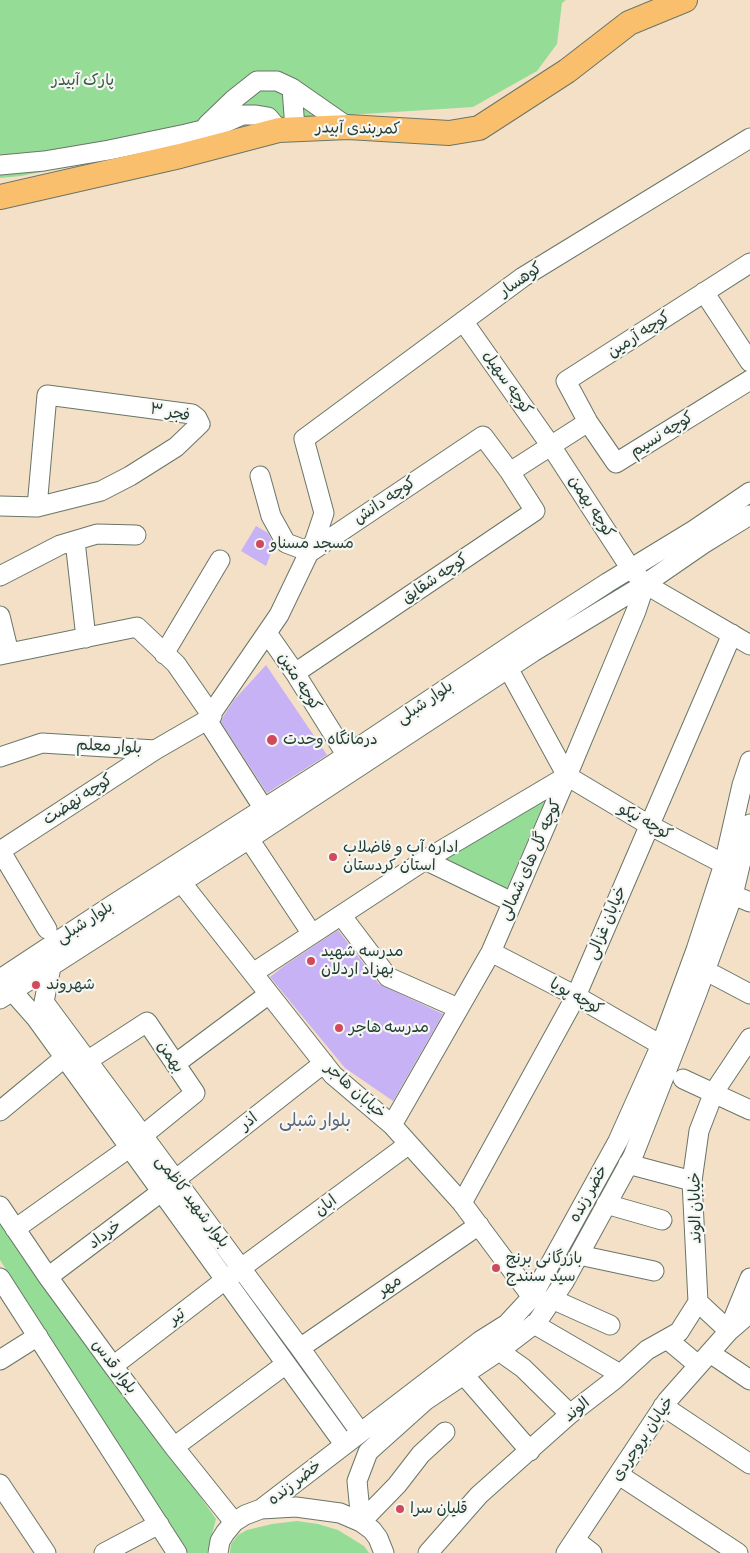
<!DOCTYPE html>
<meta charset="utf-8">
<style>
body{margin:0}
canvas{display:block;background:#f3e0c7}
</style>
<canvas width="750" height="1553"></canvas>
<script>
const ctx = document.querySelector('canvas').getContext('2d');
ctx.lineJoin = 'round';
function paint(path, color) {
  ctx.fillStyle = color;
  ctx.fill(path, 'evenodd');
}
function toPath(rows) {
  const path = new Path2D();
  for (const r of rows) {
    path.moveTo(r[0], r[1]);
    for (let i = 2; i < r.length; i += 2) path.lineTo(r[i], r[i + 1]);
  }
  return path;
}
function stroke(path, color, width, dash) {
  ctx.strokeStyle = color;
  ctx.lineWidth = width;
  ctx.lineCap = dash ? 'butt' : 'round';
  ctx.setLineDash(dash || []);
  ctx.stroke(path);
}
function label(font, color, halo, rows, align = 'center') {
  ctx.font = font + ' Itim,"Playpen Sans Arabic",sans-serif';
  ctx.lineWidth = 4.5;
  ctx.setLineDash([]);
  ctx.textBaseline = 'middle';
  ctx.strokeStyle = halo;
  ctx.fillStyle = color;
  for (const [text, x, y, turn = 0] of rows) {
    ctx.save();
    ctx.translate(x, y);
    ctx.rotate((+turn || 0) * Math.PI / 180);
    ctx.textAlign = isNaN(turn) ? turn : align;
    if (halo) ctx.strokeText(text, 0, 0);
    ctx.fillText(text, 0, 0);
    ctx.restore();
  }
}
const green = toPath([
 [0,0,566,0,562,3,557,44,537,71,473,107,254,121,211,138,21,176,0,178],
 [546,798,503,897,438,864],
 [0,1211,216,1519,207,1553,188,1553,0,1260],
 [297,1521,318,1524,338,1530,364,1546,369,1553,230,1553,231,1544,238,1535,247,1530,272,1524]
]);
const building = toPath([
 [256,526,268,533,274,545,266,566,241,551],
 [266,665,327,755,267,793,221,722,223,717,234,700],
 [338,930,379,984,443,1014,393,1101,345,1068,270,977,284,966]
]);
const minor = toPath([
 [292,88,348,127],
 [207,125,233,100,257,81,277,81,292,88,295,129],
 [0,165,44,161,109,150,186,134,215,127,242,115,256,115,268,117,279,130],
 [750,263,566,381,588,422,616,463,750,380],
 [704,292,750,362],
 [463,321,551,446,631,569,645,584,750,645],
 [510,472,588,422],
 [260,476,271,516,286,543,310,552],
 [0,506,37,507,101,491,130,476,176,447,200,424,197,418,192,414,47,395,37,507],
 [75,541,86,638],
 [0,576,60,545,97,534,136,535],
 [0,616,9,653],
 [267,633,295,673,347,756],
 [164,654,220,560],
 [0,655,137,627,176,664,212,716],
 [508,668,567,776],
 [295,673,535,511,510,472,483,436,310,552],
 [207,720,264,809],
 [0,757,42,743,155,750,207,720,279,615,315,540,324,513,304,439,523,277,750,138],
 [567,776,649,825,724,864],
 [249,839,312,934],
 [0,850,47,929],
 [0,851,155,750],
 [425,860,512,902],
 [181,882,333,1075,392,1125,409,1144,462,1203,532,1297],
 [733,895,750,902],
 [341,915,388,977,458,1008],
 [491,952,576,996,661,1045],
 [51,967,44,1002,300,1348,360,1432],
 [253,973,425,860,567,776],
 [714,975,750,994],
 [0,979,114,904,332,765,522,638,607,583,694,530,750,492],
 [13,992,36,1018,344,1444],
 [0,999,249,839,533,652,645,584,703,544,750,515],
 [87,1061,147,1022,195,1093,142,1136],
 [175,1064,269,994],
 [683,1079,750,1110],
 [0,1111,64,1058],
 [392,1125,491,952,567,776,636,611,645,584],
 [628,1164,692,1181],
 [175,1180,324,1063],
 [462,1203,576,996,732,634],
 [606,1204,662,1220],
 [0,1206,48,1277,113,1366,174,1447,234,1522],
 [15,1229,129,1148],
 [579,1255,654,1271],
 [48,1277,161,1192],
 [0,1278,177,1553],
 [552,1299,610,1325],
 [698,1302,692,1181,699,1131,714,1092,750,1038],
 [698,1302,729,1331],
 [534,1324,620,1374],
 [729,1329,750,1278],
 [667,1339,698,1365],
 [300,1348,479,1225],
 [499,1351,523,1368,570,1414],
 [710,1353,750,1380],
 [0,1360,38,1336],
 [113,1366,225,1280,409,1144],
 [464,1375,530,1451],
 [663,1406,750,1464],
 [174,1447,286,1364],
 [619,1475,738,1553],
 [0,1484,46,1553],
 [261,1509,480,1341,507,1324,532,1297,618,1141,661,1045,696,950,724,864,742,785,750,761],
 [361,1522,357,1481,368,1452,426,1400,499,1351,537,1322,564,1282,633,1156,697,993,733,895,750,824],
 [361,1522,397,1485,421,1454,445,1432],
 [575,1540,592,1553],
 [104,1553,159,1524],
 [218,1553,220,1541,225,1533,234,1522,245,1515,261,1509,296,1507,340,1513,361,1522,372,1530,378,1538,384,1553],
 [428,1553,479,1495,570,1414,614,1380,647,1350,679,1332,698,1302],
 [566,1553,667,1401,729,1331,750,1313]
]);
const major = toPath([
 [0,197,180,156,279,130,348,127,449,133,479,128,567,71,629,23,685,0]
]);
const markers = [
 [260,544,5,"#d1495b"],
 [272,740,6,"#d1495b"],
 [333,857,5,"#d1495b"],
 [311,961,5,"#d1495b"],
 [36,985,5,"#d1495b"],
 [339,1028,5,"#d1495b"],
 [496,1268,5,"#d1495b"],
 [400,1509,5,"#d1495b"]
];
const parkNames = [
 ["پارک آبیدر",83,81]
];
const streetNames = [
 ["کمربندی آبیدر",358,129,1],
 ["کوهسار",521,280,-34],
 ["کوچه آرمین",639,335,-33],
 ["کوچه سهیل",507,383,55],
 ["فجر ۳",170,413,11],
 ["کوچه نسیم",662,435,-32],
 ["کوچه دانش",385,501,-34],
 ["کوچه بهمن",591,507,57],
 ["کوچه شقایق",435,579,-34],
 ["کوچه متین",299,682,57],
 ["بلوار شبلی",425,703,-34],
 ["بلوار معلم",109,747,3],
 ["کوچه نهضت",78,800,-33],
 ["کوچه نیکو",645,822,29],
 ["کوچه گل های شمالی",531,860,-66],
 ["بلوار شبلی",85,923,-33],
 ["خیابان غزالی",607,923,-67],
 ["کوچه پویا",576,997,29],
 ["بهمن",170,1057,56],
 ["خیابان هاجر",355,1091,42],
 ["اذر",249,1122,-38],
 ["خضر زنده",589,1194,-61],
 ["بلوار شهید کاظمی",192,1202,53],
 ["ابان",326,1206,-37],
 ["خیابان الوند",696,1208,-91],
 ["خرداد",105,1235,-37],
 ["مهر",390,1286,-35],
 ["تیر",177,1317,-37],
 ["بلوار قدس",114,1367,53],
 ["الوند",577,1410,-40],
 ["خیابان بروجردی",643,1439,-56],
 ["خضر زنده",295,1483,-38]
];
const poiNames = [
 ["مسجد مسناو",270,544],
 ["درمانگاه وحدت",283,740],
 ["اداره آب و فاضلاب",343,848],
 ["استان کردستان",343,866],
 ["مدرسه شهید",321,952],
 ["بهزاد اردلان",321,970],
 ["شهروند",46,985],
 ["مدرسه هاجر",349,1028],
 ["بازرگانی برنج",506,1259],
 ["سید سنندج",506,1277],
 ["قلیان سرا",410,1509]
];
const neighbourhoodNames = [
 ["بلوار شبلی",315,1121]
];
paint(green, '#95dd97');
paint(building, '#c7b2f5');
stroke(minor, '#697667', 21);
stroke(major, '#697667', 26);
stroke(minor, '#fff', 19);
stroke(major, '#f9bf6d', 24);
for (const [x, y, r, color] of markers) {
  const dot = new Path2D();
  dot.arc(x, y, r, 0, 2 * Math.PI);
  ctx.fillStyle = color;
  ctx.fill(dot);
  stroke(dot, '#f6f6f2', 2);
}
label('16px', '#375d48', '#f6f6f2', parkNames);
label('16px', '#1f3d34', '#f6f6f2', streetNames);
label('16px', '#1f3d34', '#f6f6f2', poiNames, 'left');
label('18px', '#5a6678', '#f6f6f2', neighbourhoodNames);
</script>
